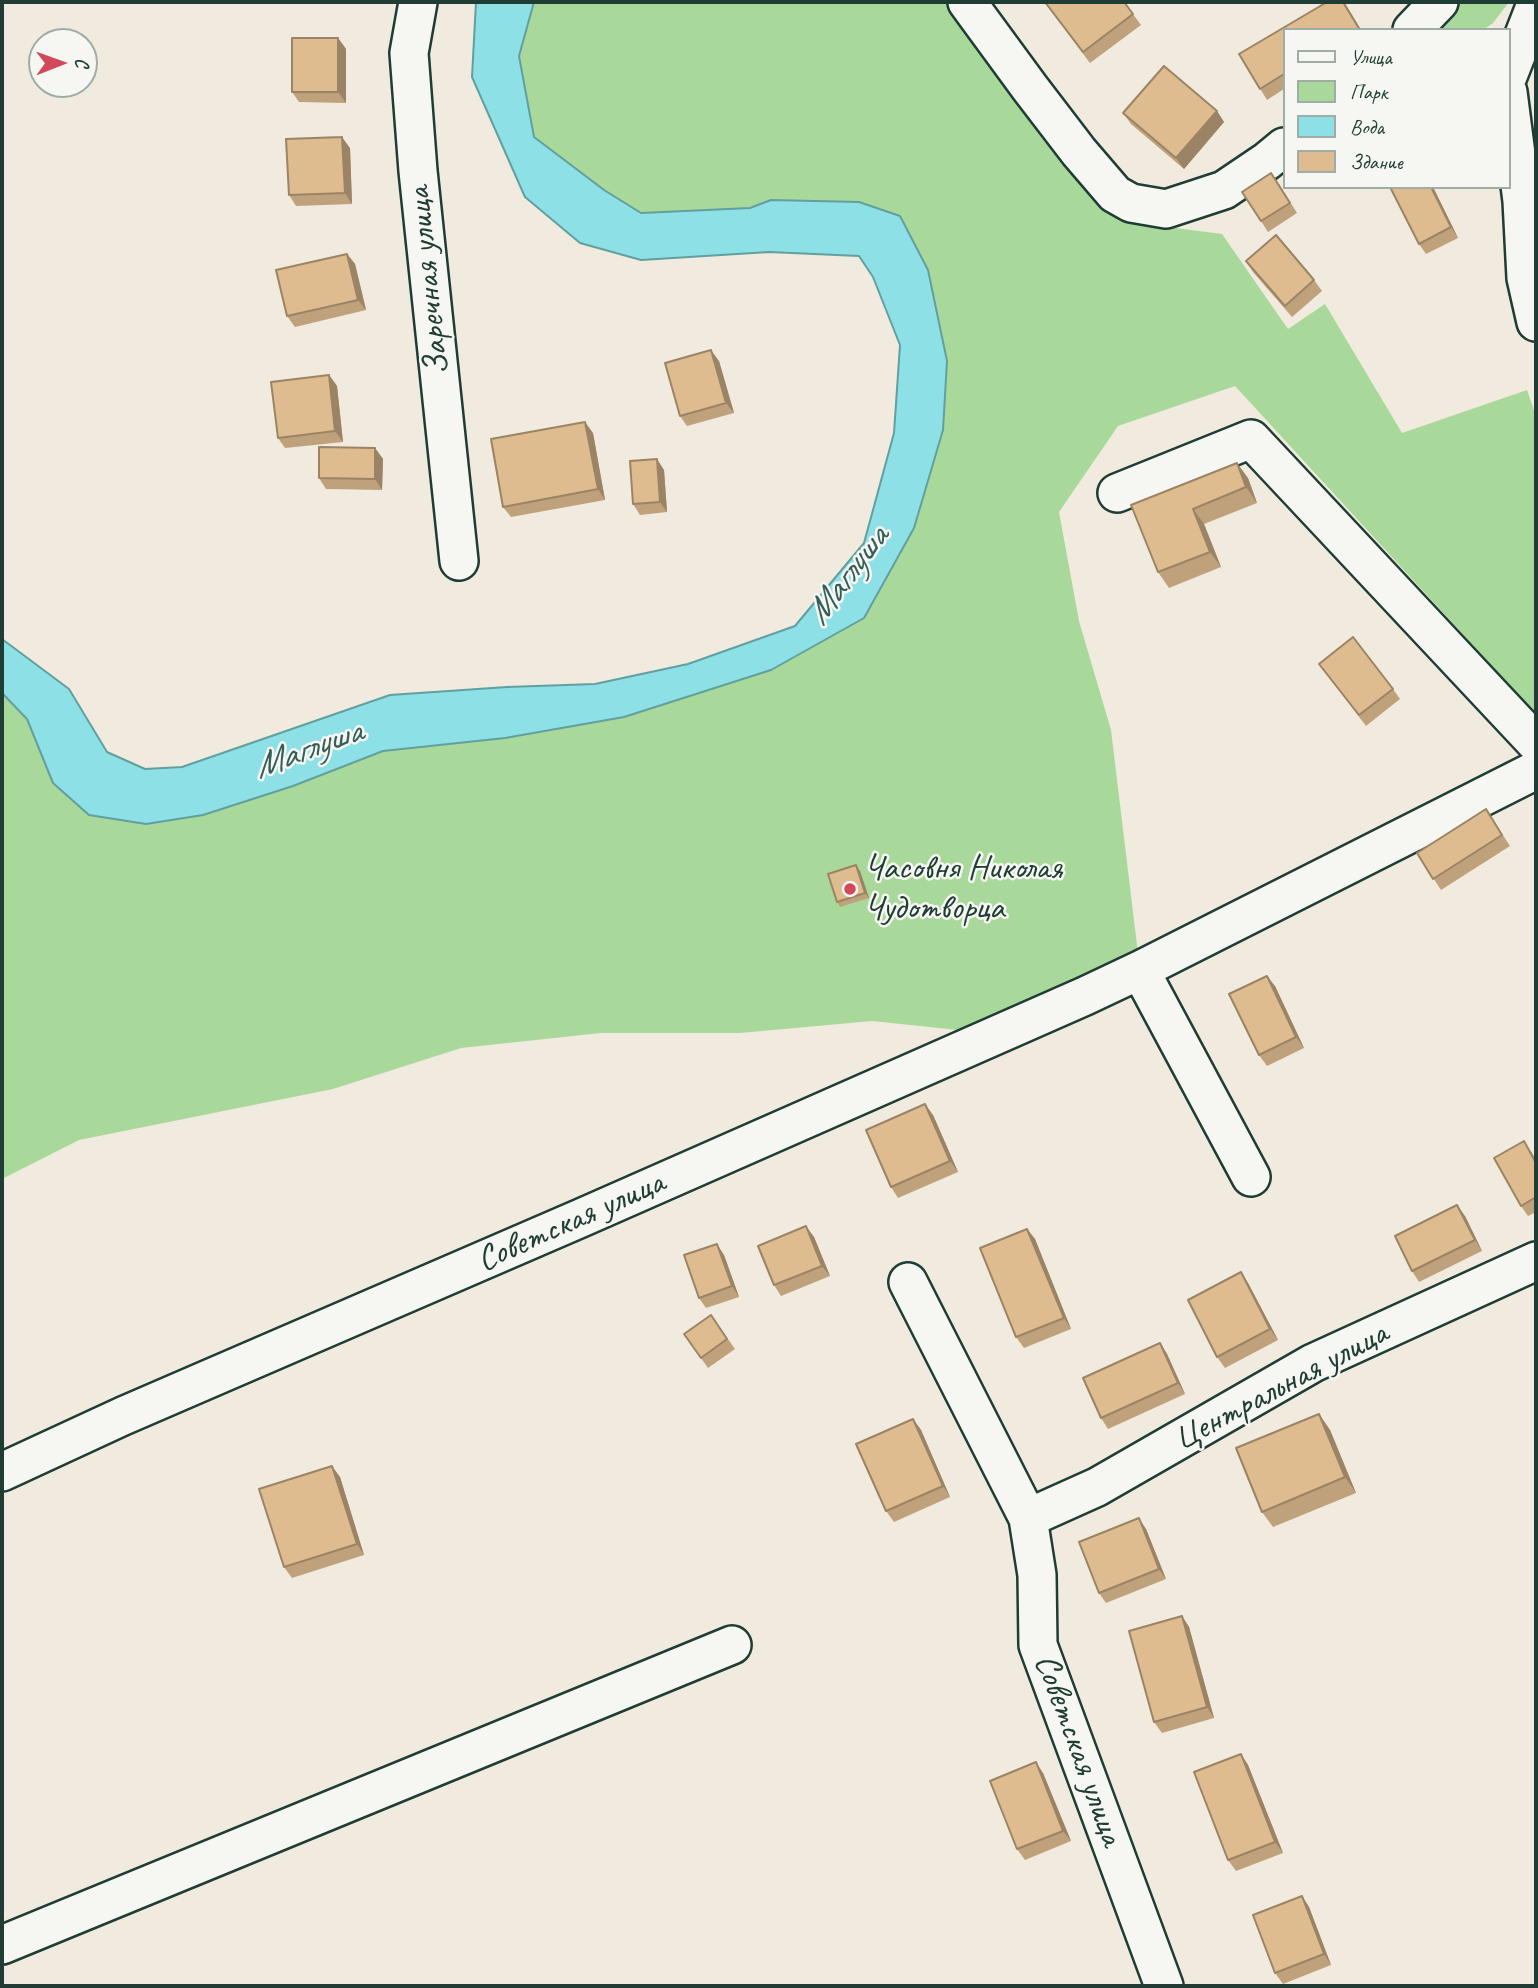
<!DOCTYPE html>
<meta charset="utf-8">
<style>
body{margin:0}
#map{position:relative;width:1538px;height:1988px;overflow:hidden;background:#f1eade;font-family:Caveat,sans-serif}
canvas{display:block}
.frame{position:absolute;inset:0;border:4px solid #1f3d34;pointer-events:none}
.legend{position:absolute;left:1283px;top:28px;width:228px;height:161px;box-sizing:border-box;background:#f6f6f2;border:2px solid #a0aca6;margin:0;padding:9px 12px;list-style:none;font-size:21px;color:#1f3d34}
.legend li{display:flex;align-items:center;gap:14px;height:35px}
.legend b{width:35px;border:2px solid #a0aca6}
.north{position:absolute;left:28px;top:28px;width:70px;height:70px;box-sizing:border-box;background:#f6f6f2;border:2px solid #a0aca6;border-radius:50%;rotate:89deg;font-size:19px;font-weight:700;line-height:28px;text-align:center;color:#1f3d34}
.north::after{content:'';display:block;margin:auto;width:24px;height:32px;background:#d1495b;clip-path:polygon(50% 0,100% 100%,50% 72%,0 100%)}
</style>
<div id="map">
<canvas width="1538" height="1988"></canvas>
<div class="frame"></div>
<ul class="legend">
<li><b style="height:9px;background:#f6f6f2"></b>Улица</li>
<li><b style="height:19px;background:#a9d99a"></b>Парк</li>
<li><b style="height:19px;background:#8ee0e7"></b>Вода</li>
<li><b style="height:19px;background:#debc90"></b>Здание</li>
</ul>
<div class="north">С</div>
</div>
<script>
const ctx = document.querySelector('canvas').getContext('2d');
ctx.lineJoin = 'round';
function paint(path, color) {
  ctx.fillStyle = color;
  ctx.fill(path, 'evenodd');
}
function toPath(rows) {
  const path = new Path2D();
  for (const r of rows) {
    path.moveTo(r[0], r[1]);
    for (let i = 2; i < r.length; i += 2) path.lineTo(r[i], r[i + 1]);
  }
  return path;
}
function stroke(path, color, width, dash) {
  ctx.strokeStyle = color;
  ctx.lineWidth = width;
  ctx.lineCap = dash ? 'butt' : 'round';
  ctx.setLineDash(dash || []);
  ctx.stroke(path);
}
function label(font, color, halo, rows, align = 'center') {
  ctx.font = font + ' Caveat,sans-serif';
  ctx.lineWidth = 5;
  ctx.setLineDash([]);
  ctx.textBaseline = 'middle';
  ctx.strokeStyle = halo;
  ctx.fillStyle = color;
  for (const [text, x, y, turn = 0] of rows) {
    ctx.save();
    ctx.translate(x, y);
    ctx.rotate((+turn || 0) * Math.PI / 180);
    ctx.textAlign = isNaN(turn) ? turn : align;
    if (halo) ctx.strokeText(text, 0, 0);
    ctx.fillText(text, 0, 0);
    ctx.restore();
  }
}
const green = toPath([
 [534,2,951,2,1093,200,1168,227,1222,234,1288,329,1325,304,1402,433,1527,390,1536,416,1536,714,1235,386,1118,426,1059,512,1079,621,1111,730,1140,970,996,1034,872,1021,740,1033,601,1033,461,1048,333,1089,79,1140,2,1179,2,693,27,719,53,783,146,824,203,815,293,786,383,751,505,738,624,717,864,618,943,430,859,202,771,200,750,208,641,213,604,190,534,137,519,56],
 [1442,2,1509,2,1493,23,1483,30,1418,30]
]);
const water = toPath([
 [476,2,534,2,519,56,534,137,604,190,641,213,750,208,771,200,859,202,900,216,928,270,947,361,943,430,914,528,864,618,771,670,624,717,505,738,383,751,293,786,203,815,146,824,89,815,53,783,27,719,2,693,2,639,69,689,107,752,145,769,182,767,390,695,507,687,595,684,688,664,795,626,864,543,894,433,900,345,873,277,859,256,769,252,641,260,580,243,525,197,472,77,476,2]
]);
const minor = toPath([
 [418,2,409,53,418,171,459,561],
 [967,2,1030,88,1079,152,1115,194,1131,203,1166,209,1224,190,1267,161,1284,147],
 [1412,30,1439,2],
 [1508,76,1536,4],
 [1508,92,1522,201,1526,278,1536,322],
 [1117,493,1251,439,1536,743],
 [1140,970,1251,1177],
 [908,1282,1028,1518,1037,1575,1038,1645,1164,1986],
 [2,1472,123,1416,581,1218,1085,996,1140,970,1536,770],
 [1028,1518,1097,1487,1313,1363,1536,1261],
 [2,1945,732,1645]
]);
const wall = toPath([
 [1044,2,1124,2,1141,25,1090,63],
 [1327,2,1344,2,1361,30,1284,30,1284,89,1267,100,1239,54],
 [338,38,346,49,346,103,299,102,292,92],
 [1217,111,1224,122,1184,169,1131,124,1123,113],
 [350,148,352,204,296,206,289,195],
 [1279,184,1297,213,1268,232,1261,221],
 [1390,187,1433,187,1458,238,1426,254,1419,244],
 [347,254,355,264,366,310,295,327,287,316],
 [1246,261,1314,280,1322,291,1292,317,1253,272],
 [719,361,734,413,687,426,680,416],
 [329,375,337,386,343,442,285,448,278,438],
 [593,433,605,500,511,517,503,507],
 [375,448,383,459,382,490,326,489,319,478],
 [664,470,667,512,640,515,633,504],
 [1248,478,1257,503,1204,524,1221,567,1169,588,1158,572,1131,505],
 [1319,664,1393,689,1400,699,1366,726],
 [1486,809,1510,846,1441,890,1417,853],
 [860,871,869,898,840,907,837,902],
 [1275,986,1304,1048,1267,1066,1259,1055],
 [933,1115,958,1172,898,1198,891,1187],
 [1531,1151,1536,1160,1536,1212,1528,1216,1521,1206],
 [1465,1216,1482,1251,1419,1282,1412,1271],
 [1027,1229,1035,1239,1071,1329,1024,1348,1016,1337],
 [814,1237,830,1276,781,1296,774,1285],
 [724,1255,739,1297,706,1308,699,1298],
 [1241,1272,1248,1283,1278,1340,1225,1368,1217,1357],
 [711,1315,735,1349,708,1368,684,1334],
 [1160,1343,1167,1354,1185,1394,1108,1429,1101,1418],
 [1319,1414,1330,1430,1356,1493,1273,1527,1262,1512],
 [913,1419,921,1430,950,1497,894,1522,886,1511],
 [340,1477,364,1555,292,1578,284,1567],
 [1146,1529,1166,1579,1106,1603,1099,1593],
 [1182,1616,1189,1627,1214,1718,1162,1733,1154,1722],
 [1241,1754,1248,1765,1283,1853,1236,1871,1228,1860],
 [1043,1773,1071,1841,1025,1860,1017,1849],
 [1302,1896,1309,1907,1331,1965,1283,1984,1275,1973]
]);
const shadedWall = toPath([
 [1343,2,1344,2,1361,30,1360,30],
 [338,38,346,49,346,103,338,92],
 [1217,111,1224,122,1184,169,1176,158],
 [342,137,350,148,352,204,345,193],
 [1431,187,1433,187,1458,238,1451,227],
 [347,254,355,264,366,310,358,300],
 [711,350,719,361,734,413,726,403],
 [329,375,337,386,343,442,335,431],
 [585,422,593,433,605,500,598,489],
 [375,448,383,459,382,490,375,479],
 [657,459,664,470,667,512,660,502],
 [1237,463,1248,478,1257,503,1246,487],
 [1193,509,1204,524,1221,567,1210,552],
 [856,865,860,871,869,898,865,893],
 [1267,976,1275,986,1304,1048,1296,1037],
 [925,1104,933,1115,958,1172,950,1161],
 [1457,1205,1465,1216,1482,1251,1475,1240],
 [806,1226,814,1237,830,1276,822,1266],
 [1027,1229,1035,1239,1071,1329,1064,1318],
 [717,1244,724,1255,739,1297,732,1286],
 [1241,1272,1248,1283,1278,1340,1270,1329],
 [1160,1343,1167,1354,1185,1394,1178,1383],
 [1319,1414,1330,1430,1356,1493,1345,1477],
 [913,1419,921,1430,950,1497,943,1486],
 [332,1466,340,1477,364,1555,357,1544],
 [1139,1518,1146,1529,1166,1579,1159,1569],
 [1182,1616,1189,1627,1214,1718,1207,1707],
 [1241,1754,1248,1765,1283,1853,1275,1842],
 [1036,1762,1043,1773,1071,1841,1063,1831],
 [1302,1896,1309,1907,1331,1965,1324,1954]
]);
const building = toPath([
 [1045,2,1124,2,1133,14,1083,52,1045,2],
 [1327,2,1343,2,1360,30,1284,30,1284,74,1260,89,1239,54,1327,2],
 [292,38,338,38,338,92,292,92,292,38],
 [1164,66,1217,111,1176,158,1123,113,1164,66],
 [342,137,345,193,289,195,286,139,342,137],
 [1271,173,1290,203,1261,221,1242,192,1271,173],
 [1390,187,1431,187,1451,227,1419,244,1390,187],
 [1276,235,1314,280,1285,306,1246,261,1276,235],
 [347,254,358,300,287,316,276,270,347,254],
 [711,350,726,403,680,416,665,363,711,350],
 [329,375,335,431,278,438,271,382,329,375],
 [585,422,598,489,503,507,491,439,585,422],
 [319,447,375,448,375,479,319,478,319,447],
 [657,459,660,502,633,504,630,461,657,459],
 [1237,463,1246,487,1193,509,1210,552,1158,572,1131,505,1237,463],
 [1353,637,1393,689,1359,715,1319,664,1353,637],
 [1486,809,1502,835,1433,879,1417,853,1486,809],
 [856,865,865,893,837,902,828,874,856,865],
 [1267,976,1296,1037,1259,1055,1229,994,1267,976],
 [925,1104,950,1161,891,1187,866,1130,925,1104],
 [1524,1141,1536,1163,1536,1197,1521,1206,1494,1158,1524,1141],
 [1457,1205,1475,1240,1412,1271,1395,1236,1457,1205],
 [806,1226,822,1266,774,1285,758,1246,806,1226],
 [1027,1229,1064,1318,1016,1337,980,1248,1027,1229],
 [717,1244,732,1286,699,1298,684,1255,717,1244],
 [1241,1272,1270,1329,1217,1357,1188,1300,1241,1272],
 [711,1315,727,1339,701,1358,684,1334,711,1315],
 [1160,1343,1178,1383,1101,1418,1083,1378,1160,1343],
 [1319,1414,1345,1477,1262,1512,1236,1448,1319,1414],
 [913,1419,943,1486,886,1511,856,1444,913,1419],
 [332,1466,357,1544,284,1567,259,1489,332,1466],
 [1139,1518,1159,1569,1099,1593,1079,1542,1139,1518],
 [1182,1616,1207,1707,1154,1722,1129,1631,1182,1616],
 [1241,1754,1275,1842,1228,1860,1194,1772,1241,1754],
 [1036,1762,1063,1831,1017,1849,990,1781,1036,1762],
 [1302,1896,1324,1954,1275,1973,1253,1915,1302,1896]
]);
const markers = [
 [850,889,7,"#d1495b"]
];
const streetNames = [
 ["Заречная улица",429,281,-96],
 ["Советская улица",571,1222,-24],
 ["Центральная улица",1281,1387,-28],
 ["Советская улица",1078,1750,70]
];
const poiNames = [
 ["Часовня Николая",864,869],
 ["Чудотворца",864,909]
];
const waterNames = [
 ["Маглуша",848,576,-53],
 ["Маглуша",308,750,-20]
];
paint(green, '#a9d99a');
paint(water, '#8ee0e7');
stroke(water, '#629f9f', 2);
stroke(minor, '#1f3d34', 42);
stroke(minor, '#f6f6f2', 37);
paint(wall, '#bfa27c');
paint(shadedWall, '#9b8465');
paint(building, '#debc90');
stroke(building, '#9b8465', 2);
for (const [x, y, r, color] of markers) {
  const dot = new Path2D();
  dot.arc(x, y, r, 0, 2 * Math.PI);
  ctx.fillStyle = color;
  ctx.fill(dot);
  stroke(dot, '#f6f6f2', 2.5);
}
label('35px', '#1f3d34', '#f6f6f2', streetNames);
label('35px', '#1f3d34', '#f6f6f2', poiNames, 'left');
label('italic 37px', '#355e58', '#f6f6f2', waterNames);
</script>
